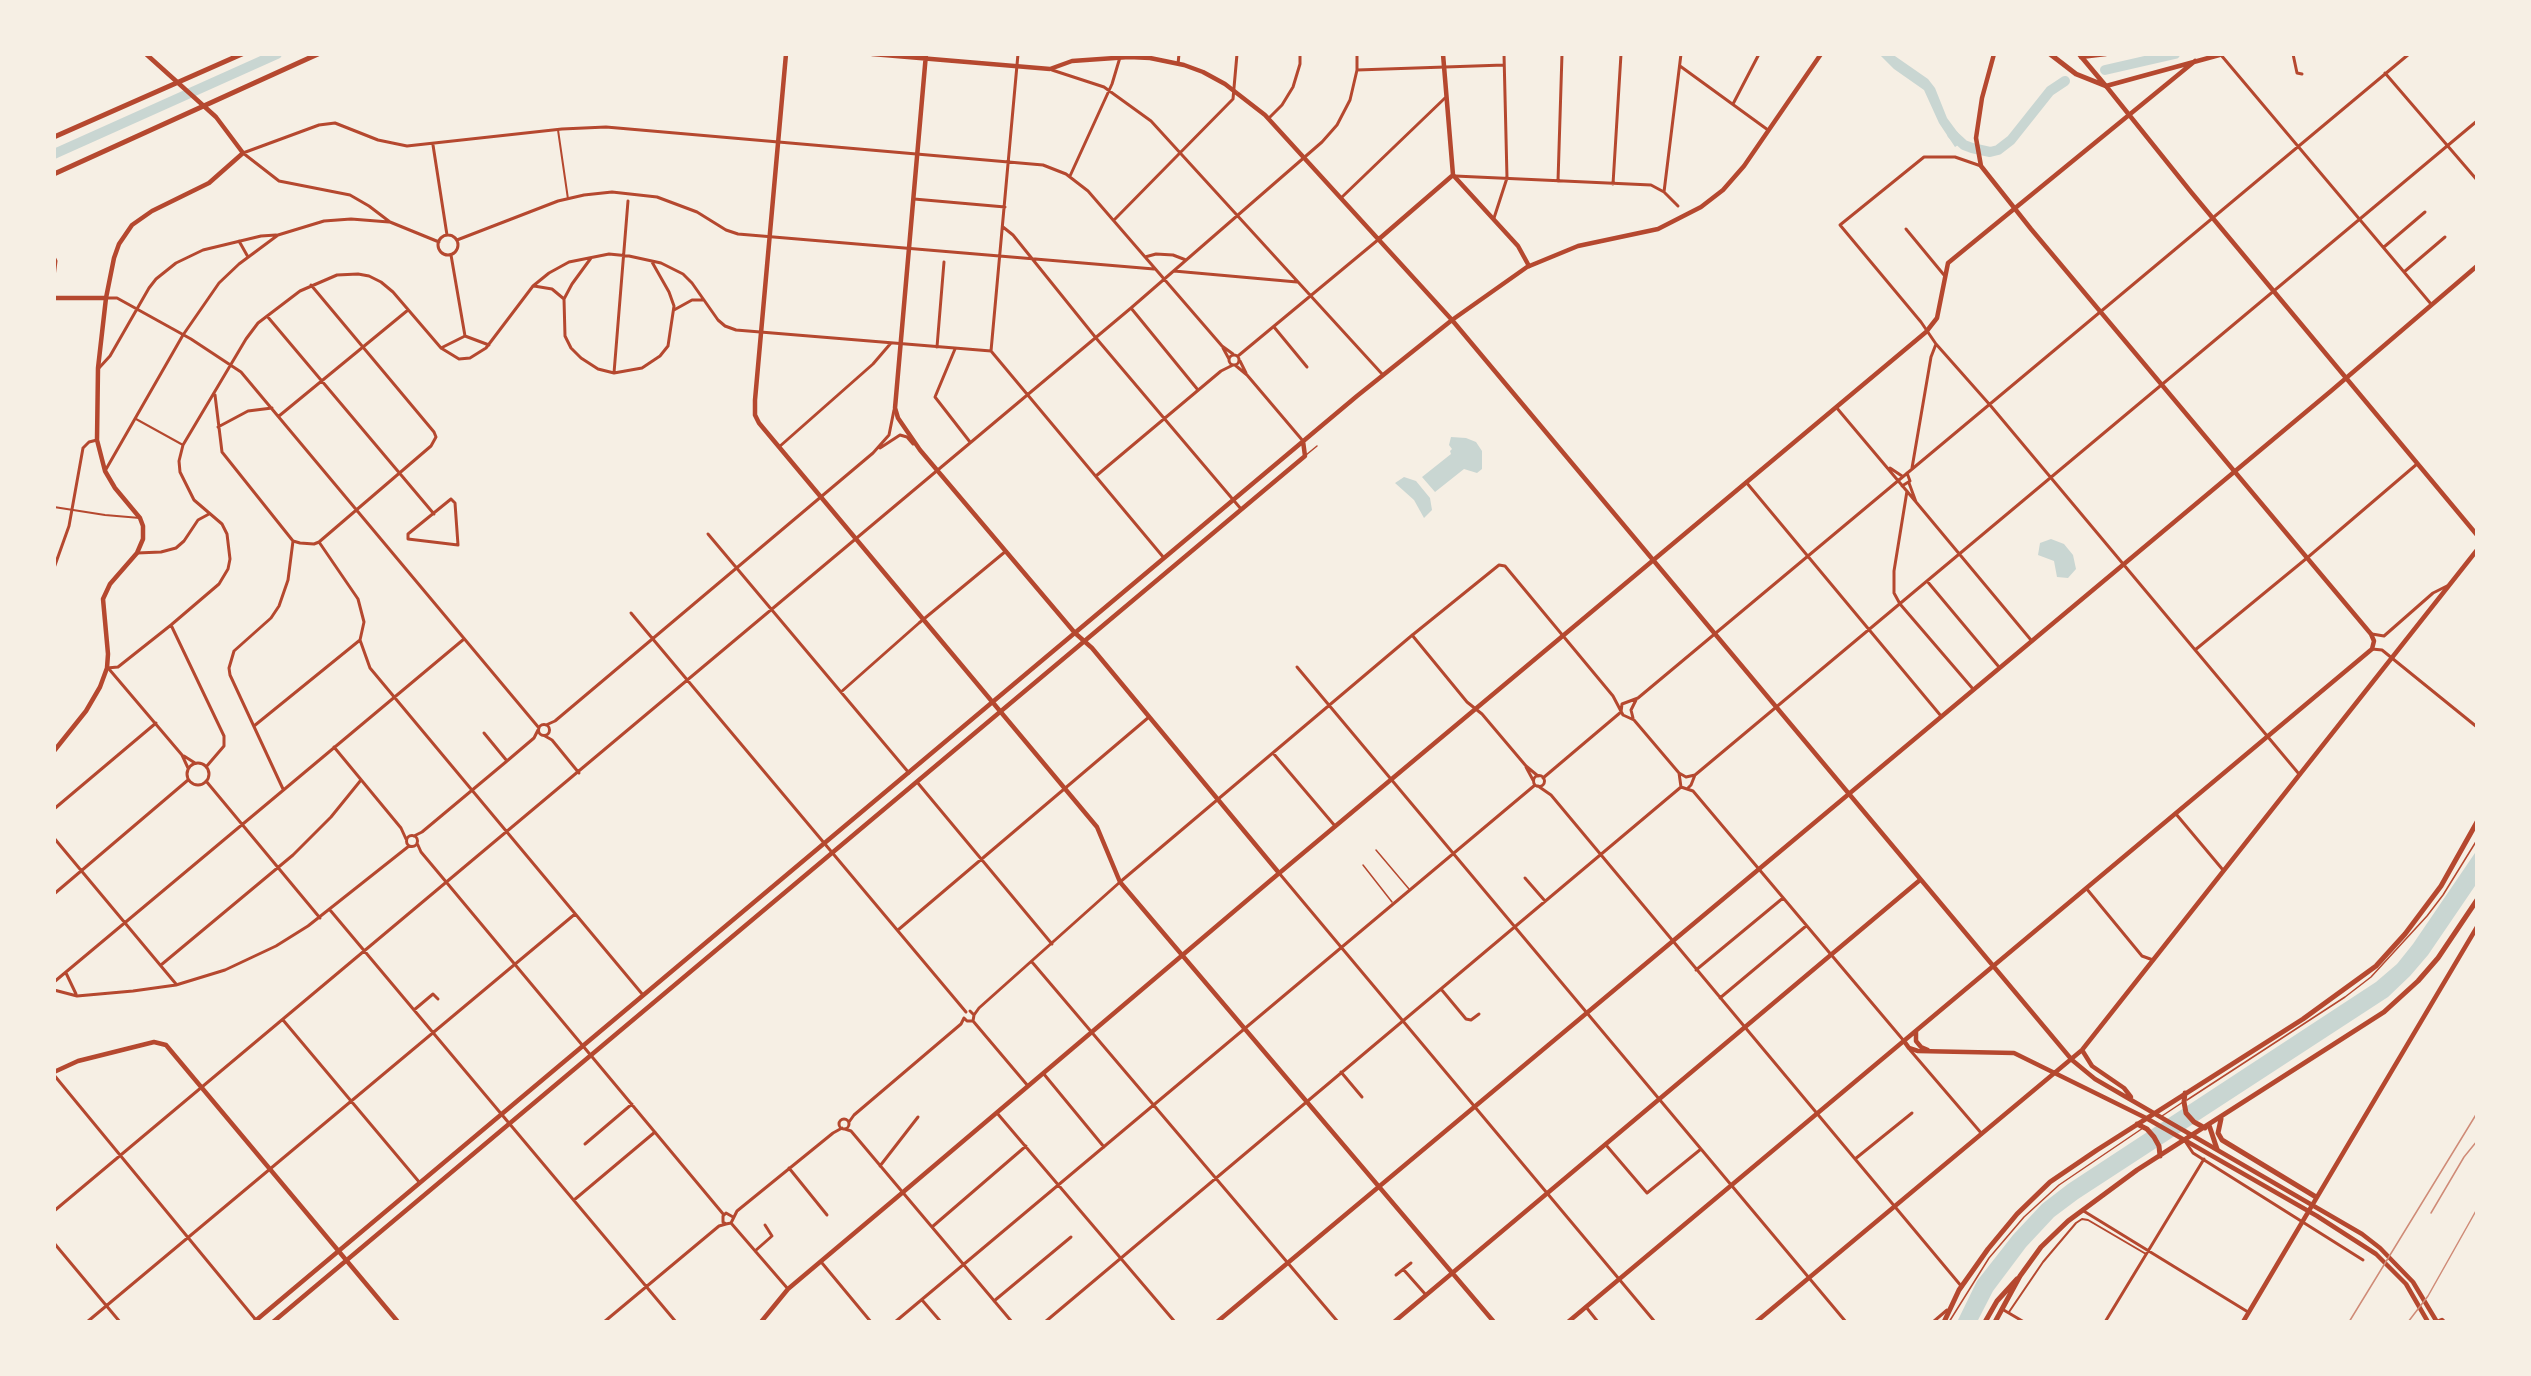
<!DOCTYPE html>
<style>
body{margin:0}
#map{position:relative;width:2531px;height:1376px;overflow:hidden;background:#f6efe4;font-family:"Exo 2",sans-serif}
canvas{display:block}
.frame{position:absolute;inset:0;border:56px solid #f6efe4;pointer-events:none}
</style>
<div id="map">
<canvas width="2531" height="1376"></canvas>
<div class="frame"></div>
</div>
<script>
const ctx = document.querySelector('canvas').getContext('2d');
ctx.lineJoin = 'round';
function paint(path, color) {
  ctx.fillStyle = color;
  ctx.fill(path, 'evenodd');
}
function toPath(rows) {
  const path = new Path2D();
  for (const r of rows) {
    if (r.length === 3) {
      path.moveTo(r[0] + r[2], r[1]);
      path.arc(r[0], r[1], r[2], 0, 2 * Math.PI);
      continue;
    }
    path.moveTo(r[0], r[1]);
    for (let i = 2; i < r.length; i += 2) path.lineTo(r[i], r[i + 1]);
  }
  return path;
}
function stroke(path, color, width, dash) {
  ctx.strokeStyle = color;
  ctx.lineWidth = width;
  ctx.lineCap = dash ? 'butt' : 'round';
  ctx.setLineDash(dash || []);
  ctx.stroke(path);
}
const water = toPath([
 [1879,54,1892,54,1928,79,1935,88,1947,118,1964,141,1955,147,1939,123,1924,90,1894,69],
 [1451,437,1466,438,1476,442,1482,451,1482,469,1477,473,1464,469,1435,492,1422,477,1451,454,1450,451,1452,449,1449,445],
 [1404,477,1416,481,1430,498,1432,510,1424,518,1414,500,1395,483],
 [2051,539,2064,544,2073,555,2076,569,2068,578,2057,577,2054,561,2038,555,2040,543],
 [2477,850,2477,883,2428,955,2410,976,2388,997,2078,1199,2054,1217,2026,1247,1993,1291,1977,1322,1957,1322,1977,1281,2013,1235,2042,1204,2068,1184,2376,982,2397,964,2413,944]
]);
const river = toPath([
 [2105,70,2175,54],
 [1952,134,1964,145,1972,148,1990,152,1998,150,2011,140,2050,91,2065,81],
 [54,154,277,54]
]);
const service = toPath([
 [1306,455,1317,446],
 [1376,850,1409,889],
 [1363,865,1392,902],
 [2187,1100,2345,997,2371,977,2427,916,2443,895,2477,840],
 [2162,1116,2183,1102],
 [1949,1322,1989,1258,2024,1217,2059,1185,2143,1128]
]);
const pedestrian = toPath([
 [558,130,568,199],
 [136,419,183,445],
 [54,507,105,515,140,518],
 [2009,1312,2043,1262,2076,1223,2082,1219,2088,1220,2146,1254]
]);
const minor = toPath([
 [2293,54,2297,73,2302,74],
 [2221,55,2431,304],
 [1178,64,1179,54],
 [1680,66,1768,130],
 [1052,70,1104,87,1151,121,1383,375],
 [1357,70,1504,65],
 [2385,73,2477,180],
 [1733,104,1759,54],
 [1269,118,1282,105,1293,87,1300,64,1300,54],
 [433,145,447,235],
 [1981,166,1955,157,1924,157,1840,225,1921,322,1936,344,1990,405,2299,774],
 [1070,176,1112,84,1121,54],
 [1455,176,1651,185,1664,192],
 [1558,181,1562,54],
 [1613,184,1621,54],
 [1341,198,1445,98],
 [914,199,1005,207],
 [1678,206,1664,192,1681,54],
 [1494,218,1507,178,1504,54],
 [1114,220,1233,99,1237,54],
 [1003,227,1013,235,1096,338,1241,509],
 [1906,229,1944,275],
 [448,245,10],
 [457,240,558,201,584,195,612,192,657,197,697,212,726,230,738,234,1154,269],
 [239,241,248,257],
 [439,242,390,222,369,206,350,195,279,181,243,153,319,125,335,123,378,140,407,146,562,129,606,127,1043,165,1066,174,1088,191,1222,346,1233,354],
 [2384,247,2425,212],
 [451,255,465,336],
 [54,257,56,261,54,277],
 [1145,257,1156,254,1173,255,1186,260],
 [591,258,572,284,564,299,565,336,571,348,581,358,598,369,614,373,642,368,660,356,668,346,674,306,669,292,652,262],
 [1174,271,1297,282],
 [2404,272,2445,237],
 [534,286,552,289,564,299],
 [106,298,117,298,191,339,241,372,539,728],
 [1131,308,1198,390],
 [674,310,692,300,704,300],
 [267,316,434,514],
 [1274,327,1307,367],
 [937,347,944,262],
 [441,348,465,336,489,345],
 [1223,348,1229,359],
 [955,349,935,397,970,442],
 [991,351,1018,54],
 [991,351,1164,558],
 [1234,360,5],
 [1238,356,1379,239],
 [1240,361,1246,373],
 [1235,365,1247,375,1303,441],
 [99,368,110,356,149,288,156,279,176,263,203,250,261,236,276,235],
 [614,373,628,201],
 [215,395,222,452,293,541,288,580,279,606,271,618,234,651,229,668,230,675,283,789],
 [54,397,54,429],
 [1836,407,1916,502,1909,483],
 [279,416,408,310],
 [218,427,248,411,272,408],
 [779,447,873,364,891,343],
 [880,448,900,435,907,437,913,444],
 [1890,468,1902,476],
 [1912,468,1931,357,1936,344],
 [105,471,183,335,219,283,239,264,278,235,324,221,351,219,389,222],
 [1096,476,1221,371,1233,365],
 [1746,482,1941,716],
 [1902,486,1910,481,1907,473],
 [1907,491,1894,571,1894,593,1900,604,1973,689],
 [451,499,455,503,458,545,408,539,408,534,451,499],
 [1916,502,2031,640],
 [708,534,909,773],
 [293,541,300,543,314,544,319,542,431,446,436,437,434,432,311,285],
 [319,542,358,599,364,622,360,640,370,668,643,995],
 [137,553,161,552,176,548,184,541,198,520,209,514],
 [54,568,69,526,83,448,89,442,97,440],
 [1927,581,1999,667],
 [54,609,54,613],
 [631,613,966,1012],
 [171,625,224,736,224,746,206,767],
 [2372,634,2384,636,2433,593,2447,586],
 [1412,635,1467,702,1482,714,1526,766,1538,776],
 [2372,649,2382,650,2477,727],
 [2195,650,2307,558,2417,464],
 [1297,667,1846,1322],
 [107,668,118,667,171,625,219,584,228,569,230,559,227,534,222,524,194,500,180,472,179,461,183,445,246,339,258,323,300,291,337,275,358,274,369,276,381,282,393,292,441,348,459,359,470,358,486,348,533,286,549,273,569,262,609,254,629,256,661,263,683,274,692,283,718,320,725,326,736,330,991,351],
 [109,669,182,755,188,768],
 [841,692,919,623,1006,551],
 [1633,718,1631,710,1636,700],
 [544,730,5.5],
 [546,725,555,721,873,453,889,435,894,410],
 [254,726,360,640],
 [484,733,507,761],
 [545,736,552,740,579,773],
 [334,747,401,828,406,839],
 [1273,753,1335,826],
 [184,756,195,763],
 [198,774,11],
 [1526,767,1533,780],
 [1679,773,1686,777,1695,775],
 [1539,781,5.5],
 [1543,778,1621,712,1622,704,1638,698,2409,54],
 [206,781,320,918],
 [917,782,1052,944],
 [1538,786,1551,795,1962,1287],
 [1681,787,1693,791,1904,1041],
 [1687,789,1691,785,1695,775,2477,121],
 [54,809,156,723],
 [2176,814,2223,870],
 [412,841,5.5],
 [414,836,422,832,507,761,534,738,538,730],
 [54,838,176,984],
 [417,843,421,852,447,883,724,1215],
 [1279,873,1655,1322],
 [1525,878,1545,901],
 [2086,888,2142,956,2153,960],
 [54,894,188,780],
 [330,910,676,1322],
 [898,930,1149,717],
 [1032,962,1338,1322],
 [161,965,293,855,331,817,361,780],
 [1696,970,1783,898],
 [66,973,76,994],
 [54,982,464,639],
 [1441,989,1466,1019,1471,1020,1479,1014],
 [54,990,77,996,133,991,176,985,225,970,276,946,308,926,409,846],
 [1720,998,1806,926],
 [414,1010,433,994,438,999],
 [974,1015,979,1008,1120,882,1410,637,1499,565,1505,566,1613,696,1623,715,1634,720,1679,773,1681,787],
 [964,1018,967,1021,973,1021,974,1015,970,1011],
 [283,1020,420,1183],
 [973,1021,1028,1086],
 [1910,1050,1982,1134],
 [1341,1072,1362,1097],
 [1043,1073,1104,1147],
 [54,1075,256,1320],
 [997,1113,1175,1322],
 [844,1124,5],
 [849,1122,854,1115,961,1024,964,1018],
 [845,1129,851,1131,1012,1322],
 [2185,1141,2193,1153,2363,1260],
 [585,1144,632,1104],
 [1606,1145,1647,1193,1701,1149],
 [1855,1159,1912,1113],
 [880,1166,918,1117],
 [789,1168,827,1215],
 [574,1200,655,1132],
 [2082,1210,2248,1312],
 [54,1211,1131,308,1322,142,1337,125,1350,100,1357,70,1357,54],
 [733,1217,726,1213,723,1216,723,1222,726,1224,731,1223,737,1211,833,1133,842,1128],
 [731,1223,788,1289],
 [932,1227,1026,1146],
 [54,1243,120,1322],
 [755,1251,772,1236,765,1225],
 [822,1263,871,1322],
 [1403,1269,1426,1295],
 [1396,1275,1411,1263],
 [922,1300,941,1322],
 [994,1301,1071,1237],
 [1586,1307,1598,1322],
 [2002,1309,2024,1322],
 [87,1322,575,914],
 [604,1322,719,1226,726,1224],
 [895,1322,1535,785],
 [1045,1322,1681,787],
 [1933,1322,1947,1310],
 [2105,1322,2204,1159]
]);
const tertiary = toPath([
 [786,54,755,400,755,415,759,423,1097,827,1120,882,1494,1322],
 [872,54,1050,69,1072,61,1129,57,1150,58,1184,65,1203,72,1225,84,1265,115,1452,320],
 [926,54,895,408,898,418,920,450,1075,633,1092,648,1279,873],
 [1443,54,1453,175],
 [1453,175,1518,246,1529,266],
 [1379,239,1453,175],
 [54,298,106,298],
 [54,1072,78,1061,154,1042,166,1045,398,1322],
 [1217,1322,2331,391,2477,266],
 [1394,1322,1920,880],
 [2437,1322,2442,1320,2444,1322]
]);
const secondary = toPath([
 [2223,54,2106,86,2191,192,2477,535],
 [2081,57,2106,54],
 [1452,320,2072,1060,2095,1079,2362,1234,2380,1248,2413,1282,2437,1322],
 [54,751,86,711,100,687,107,668,108,654,103,599,110,584,137,553,143,539,143,526,140,518,115,488,105,471,97,440,98,368,106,298,114,258,119,244,132,225,152,211,209,183,243,153,216,117,146,54],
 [1916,1032,1916,1041,1921,1047,1928,1050],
 [1904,1041,1909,1048,1918,1051,2014,1053,2146,1118,2317,1216,2376,1254,2406,1284,2428,1322],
 [2082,1050,2092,1066,2124,1088,2131,1097],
 [254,1322,1357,396,1452,320,1527,267,1578,246,1658,229,1701,207,1723,190,1744,166,1821,54],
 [273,1322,1305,456,1303,441],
 [761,1322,788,1289,902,1193,1271,880,1926,332,1937,318,1948,263,2195,61],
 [1568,1322,2372,649,2374,641,2371,634,2031,229,1981,166,1976,138,1982,98,1994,54],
 [1756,1322,2082,1050,2477,550],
 [2243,1322,2477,927]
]);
const primary = toPath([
 [2050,54,2076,74,2106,86],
 [2079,54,2105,85],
 [54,137,242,54],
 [54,174,318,54]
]);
const trunk = toPath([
 [2185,1093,2184,1102,2186,1113,2194,1122,2205,1128],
 [2221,1119,2218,1133,2222,1140,2316,1197],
 [2137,1124,2147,1129,2154,1137,2159,1146,2160,1156],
 [2209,1125,2217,1149],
 [1944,1322,1959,1290,1988,1249,2017,1214,2050,1182,2097,1150,2303,1019,2376,966,2405,934,2441,886,2477,822],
 [1985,1322,1997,1301,2017,1279],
 [1995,1322,2020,1276,2041,1247,2068,1221,2137,1170,2384,1012,2418,981,2438,958,2477,900]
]);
const rail = toPath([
 [2431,1213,2464,1157,2477,1141],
 [2349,1322,2477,1113],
 [2408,1322,2428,1296,2477,1209]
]);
paint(water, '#c9d6d2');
stroke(river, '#c9d6d2', 10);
stroke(service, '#b5482f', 1.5);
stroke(pedestrian, '#b5482f', 2);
stroke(minor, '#b5482f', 3);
stroke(tertiary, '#b5482f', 4.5);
stroke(secondary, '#b5482f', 4.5);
stroke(primary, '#b5482f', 5);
stroke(trunk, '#b5482f', 5);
stroke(rail, '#cf8b77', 1.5);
</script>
